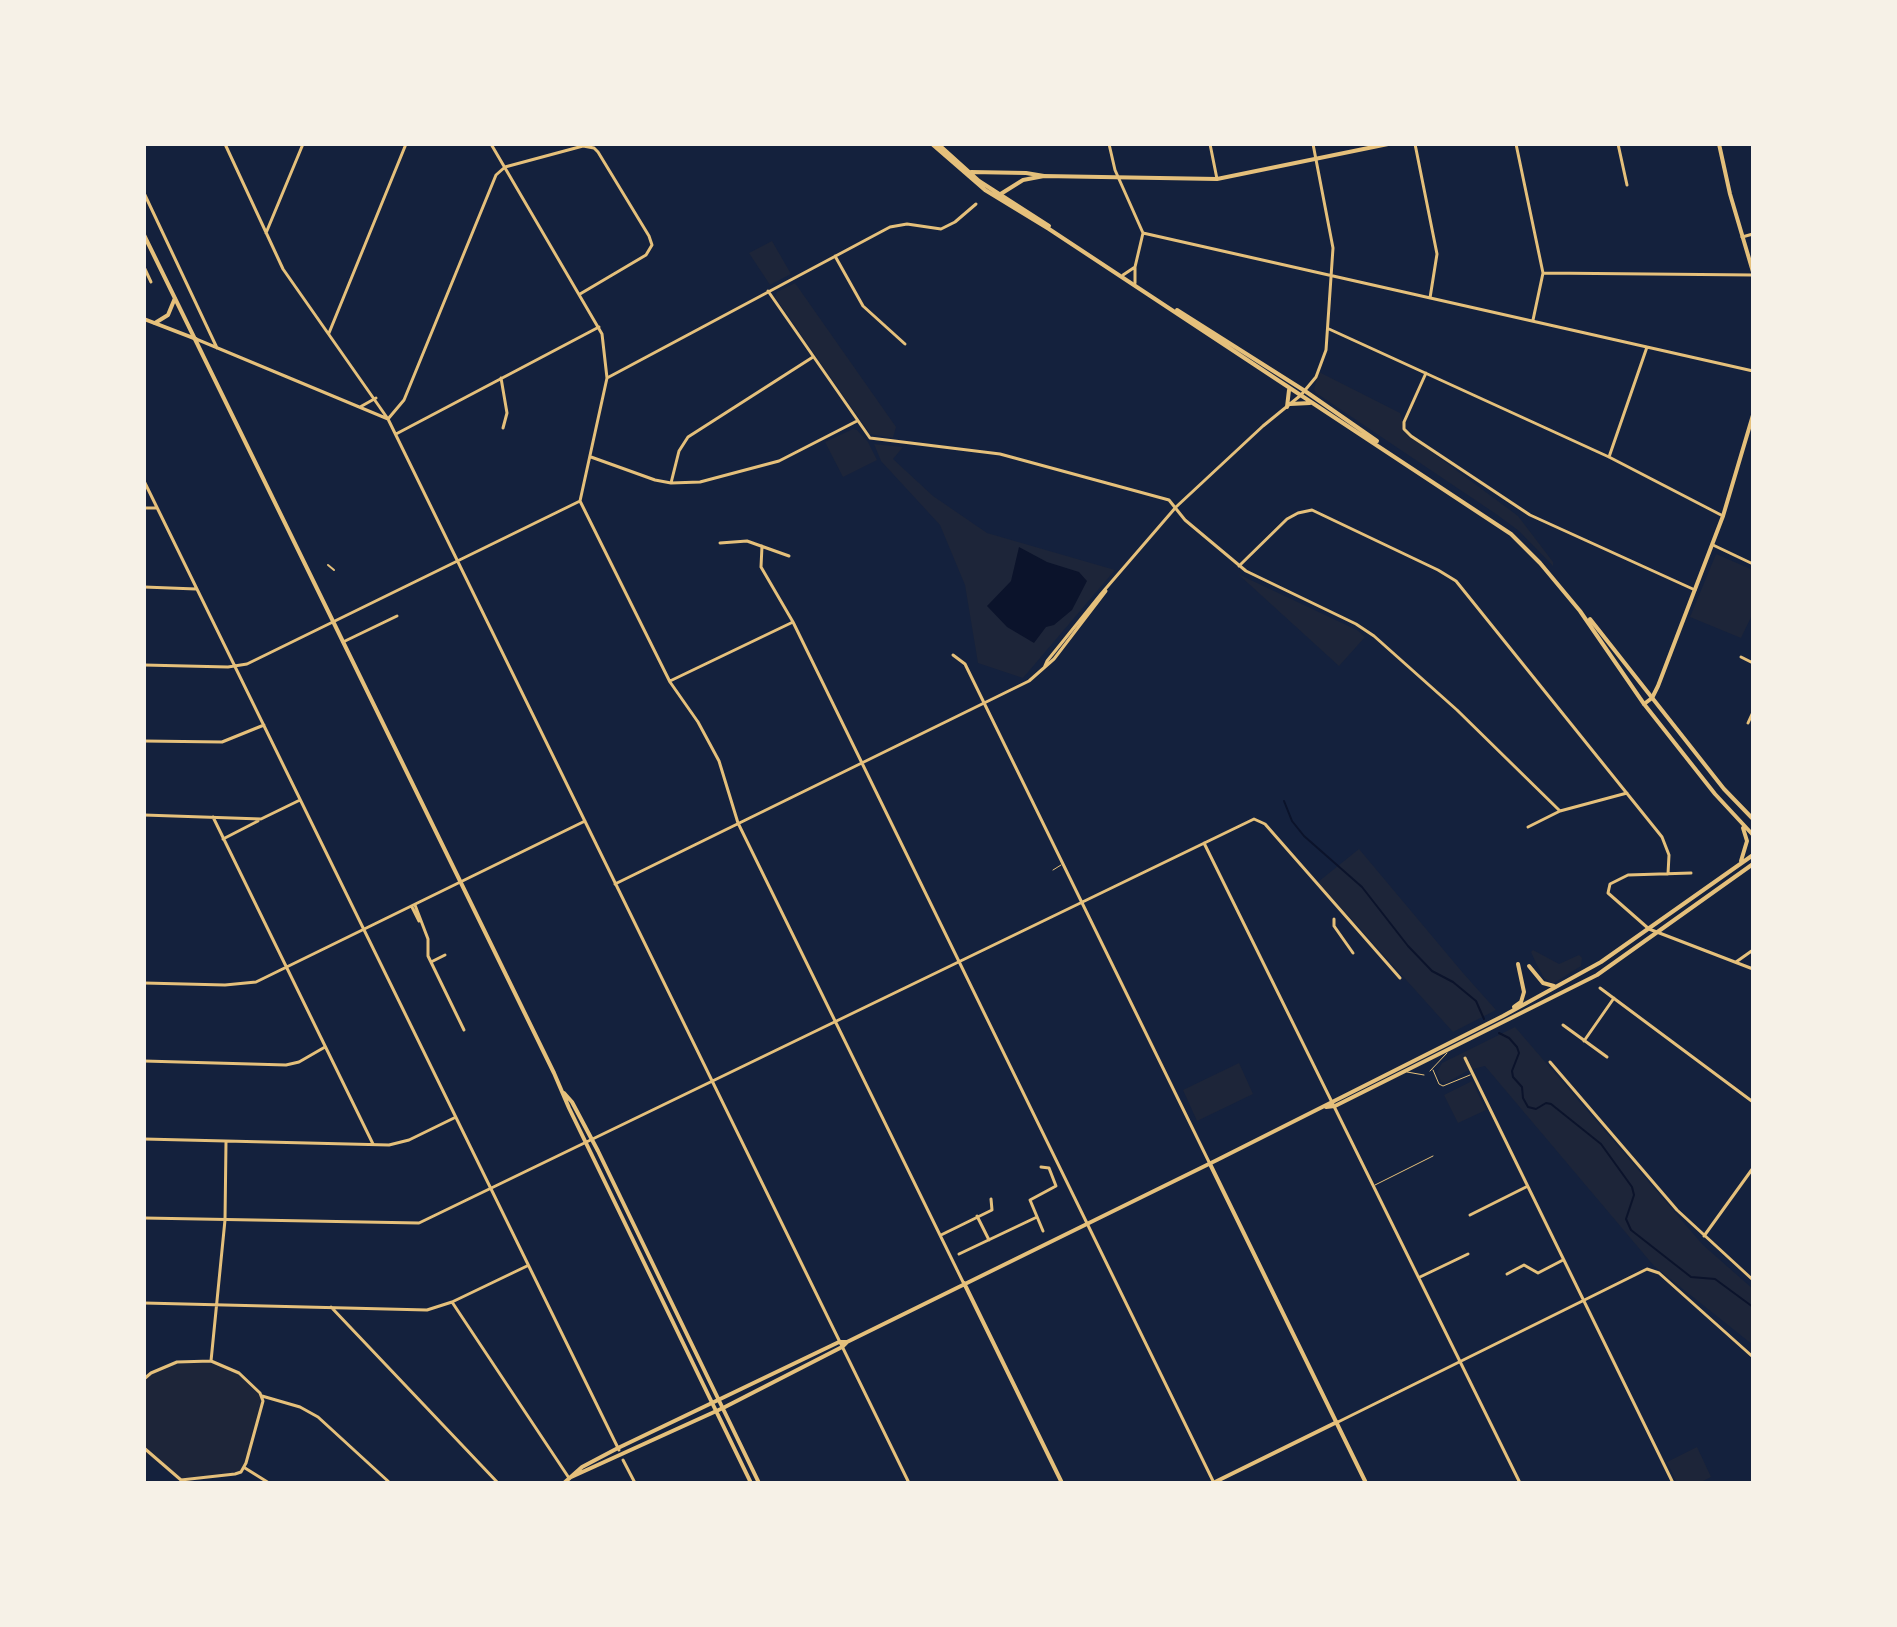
<!DOCTYPE html>
<style>
body{margin:0}
#map{position:relative;width:1897px;height:1627px;overflow:hidden;background:#14213d;font-family:"Noto Serif",serif}
canvas{display:block}
.frame{position:absolute;inset:0;border:146px solid #f6f1e7;pointer-events:none}
</style>
<div id="map">
<canvas width="1897" height="1627"></canvas>
<div class="frame"></div>
</div>
<script>
const ctx = document.querySelector('canvas').getContext('2d');
ctx.lineJoin = 'round';
function paint(path, color) {
  ctx.fillStyle = color;
  ctx.fill(path, 'evenodd');
}
function toPath(rows) {
  const path = new Path2D();
  for (const r of rows) {
    path.moveTo(r[0], r[1]);
    for (let i = 2; i < r.length; i += 2) path.lineTo(r[i], r[i + 1]);
  }
  return path;
}
function stroke(path, color, width, dash) {
  ctx.strokeStyle = color;
  ctx.lineWidth = width;
  ctx.lineCap = dash ? 'butt' : 'round';
  ctx.setLineDash(dash || []);
  ctx.stroke(path);
}
const green = toPath([
 [772,241,791,274,770,285,749,253],
 [795,283,896,427,893,438,870,434,775,297,777,292],
 [1319,372,1400,413,1404,425,1413,438,1518,516,1553,562,1553,566,1519,531,1496,514,1316,393,1314,389],
 [853,429,857,430,868,442,877,460,843,477,825,442],
 [874,444,903,447,893,459,933,496,987,533,1115,570,1023,678,978,663,965,585,940,525,881,461],
 [1716,554,1753,570,1753,613,1741,638,1690,617],
 [1238,574,1357,630,1365,637,1339,666],
 [1359,849,1463,973,1496,1010,1453,1032,1318,882],
 [1533,950,1559,964,1579,955,1582,958,1581,966,1554,983,1550,982,1544,978,1536,963,1531,952],
 [1515,1027,1703,1245,1753,1289,1753,1345,1654,1266,1485,1066,1469,1070,1446,1083,1441,1082,1437,1072,1442,1063],
 [1239,1063,1253,1094,1197,1121,1183,1090],
 [1472,1081,1486,1110,1458,1123,1444,1095],
 [178,1362,214,1363,239,1374,263,1398,244,1468,241,1472,231,1476,182,1481,144,1452,144,1377],
 [1697,1447,1711,1477,1699,1483,1677,1483,1667,1462]
]);
const water = toPath([
 [1019,547,1047,562,1079,572,1087,581,1072,610,1054,625,1046,627,1034,643,1007,627,987,606,1011,581]
]);
const stream = toPath([
 [1284,801,1292,821,1304,836,1362,887,1408,946,1432,971,1453,982,1476,1001,1484,1019],
 [1499,1033,1509,1038,1517,1047,1519,1053,1512,1071,1513,1077,1522,1087,1523,1098,1528,1107,1536,1109,1546,1103,1551,1104,1601,1144,1632,1187,1634,1195,1626,1219,1631,1230,1691,1277,1715,1279,1753,1307]
]);
const service = toPath([
 [1053,870,1061,865],
 [1433,1070,1439,1084,1443,1086,1470,1075],
 [1430,1071,1447,1053],
 [1407,1072,1424,1075],
 [1375,1185,1433,1156]
]);
const pedestrian = toPath([
 [328,565,334,570]
]);
const minor = toPath([
 [225,144,283,269,388,419,909,1483],
 [491,144,602,334,607,378,580,501],
 [1109,144,1115,170,1143,233,1135,267,1135,283],
 [1210,144,1217,179],
 [1415,144,1437,254,1430,298],
 [1516,144,1543,273,1533,320],
 [1618,144,1627,185],
 [144,193,217,348],
 [266,233,303,144],
 [1143,233,1753,371],
 [1742,237,1753,234],
 [835,256,863,306,905,344],
 [144,267,151,282],
 [1543,273,1753,275],
 [1123,275,1135,267],
 [768,291,870,438,1000,454,1169,500,1185,520,1246,571,1356,624,1374,636,1457,710,1560,811],
 [1329,329,1609,457,1723,516],
 [329,333,406,144],
 [196,339,388,419,404,400,496,175,505,167,583,146,594,148,598,152,649,236,652,245,646,255,580,294],
 [1426,373,1404,422,1404,429,1411,436,1530,515,1695,590],
 [501,378,507,413,503,428],
 [607,378,890,227,907,224,941,229,955,222,976,204],
 [360,407,376,398],
 [396,434,599,327],
 [591,457,655,480,671,483,700,482,779,461,857,421],
 [1609,457,1647,347],
 [144,481,619,1450],
 [671,483,679,451,688,437,813,357],
 [580,501,670,682,698,722,719,761,738,823,963,1282],
 [144,508,157,508],
 [720,543,747,541,789,556],
 [1713,545,1753,564],
 [762,546,761,567,793,622,1214,1483],
 [1239,566,1287,519,1298,513,1312,510,1438,570,1456,581,1662,837,1669,855,1668,874],
 [144,587,196,589],
 [343,642,397,616],
 [953,655,965,664,1210,1164],
 [1741,657,1753,663],
 [144,665,228,667,247,664,580,501],
 [1044,668,1047,661,1101,594,1176,507,1263,426,1301,395,1316,377,1326,350,1333,248,1313,144],
 [670,681,793,622],
 [1748,723,1753,712],
 [144,741,222,742,264,725],
 [144,815,261,819,300,800],
 [213,817,373,1144],
 [1528,827,1560,811,1627,793],
 [223,839,258,821],
 [1204,843,1520,1483],
 [1691,873,1628,875,1610,884,1608,893,1649,929,1753,969],
 [615,884,1029,681,1054,659,1106,591],
 [415,905,428,939,428,956,464,1030],
 [412,907,419,921],
 [1334,919,1334,926,1353,953],
 [431,962,445,955],
 [1736,962,1753,950],
 [144,983,225,985,256,982,585,821],
 [1600,988,1753,1102],
 [1563,1025,1607,1057],
 [1584,1041,1614,998],
 [1465,1058,1673,1483],
 [144,1061,286,1065,299,1062,325,1047],
 [1550,1062,1677,1210,1753,1280],
 [144,1139,389,1145,409,1140,454,1118],
 [1041,1167,1049,1168,1056,1186,1030,1200,1043,1231],
 [1470,1215,1526,1187],
 [977,1216,989,1240],
 [144,1218,419,1223,1254,819,1265,824,1400,978],
 [941,1235,992,1210,991,1199],
 [1704,1236,1753,1168],
 [959,1254,1037,1217],
 [1507,1274,1524,1265,1538,1273,1563,1260],
 [1420,1277,1468,1254],
 [452,1302,569,1478],
 [144,1303,427,1310,452,1302,527,1266],
 [331,1307,498,1483],
 [211,1361,225,1220,226,1142],
 [144,1379,151,1373,177,1362,211,1361,239,1373,260,1393,263,1401,246,1463,241,1472,235,1474,181,1480,144,1448],
 [262,1396,300,1407,318,1417,390,1483],
 [1338,1422,1647,1269,1659,1273,1753,1357],
 [623,1460,635,1483],
 [245,1468,269,1483]
]);
const tertiary = toPath([
 [1719,144,1730,194,1753,272],
 [999,195,1023,180,1044,176,1217,179,1388,144],
 [144,319,196,339],
 [1644,704,1652,698,1658,686,1723,516,1753,415],
 [1210,1164,1366,1483],
 [1213,1483,1337,1422]
]);
const secondary = toPath([
 [932,144,985,190,1049,229,1511,534,1540,563,1580,611,1644,704,1715,794,1753,835],
 [938,144,979,181,1049,226],
 [971,172,1026,173,1044,176],
 [144,235,554,1073,569,1108,751,1483],
 [1177,310,1305,391,1377,441],
 [155,323,168,315,175,298],
 [1290,404,1310,403],
 [1287,407,1289,390],
 [1590,619,1724,789,1753,819],
 [1741,861,1747,841,1743,828],
 [1529,966,1543,983,1554,986],
 [1514,1007,1521,1002,1524,992,1518,964],
 [564,1093,572,1102,598,1151,759,1483],
 [1326,1107,1335,1106,1597,975,1753,864],
 [964,1283,1062,1483],
 [569,1478,723,1408,842,1347,847,1342,1217,1160,1503,1016,1601,962,1753,855],
 [564,1483,582,1467,618,1448,839,1342,847,1342]
]);
paint(green, '#1d2539');
paint(water, '#0b132b');
stroke(stream, '#0b132b', 2);
stroke(service, '#e5c07b', 1);
stroke(pedestrian, '#e5c07b', 2);
stroke(minor, '#e5c07b', 3);
stroke(tertiary, '#e5c07b', 4);
stroke(secondary, '#e5c07b', 4);
</script>
